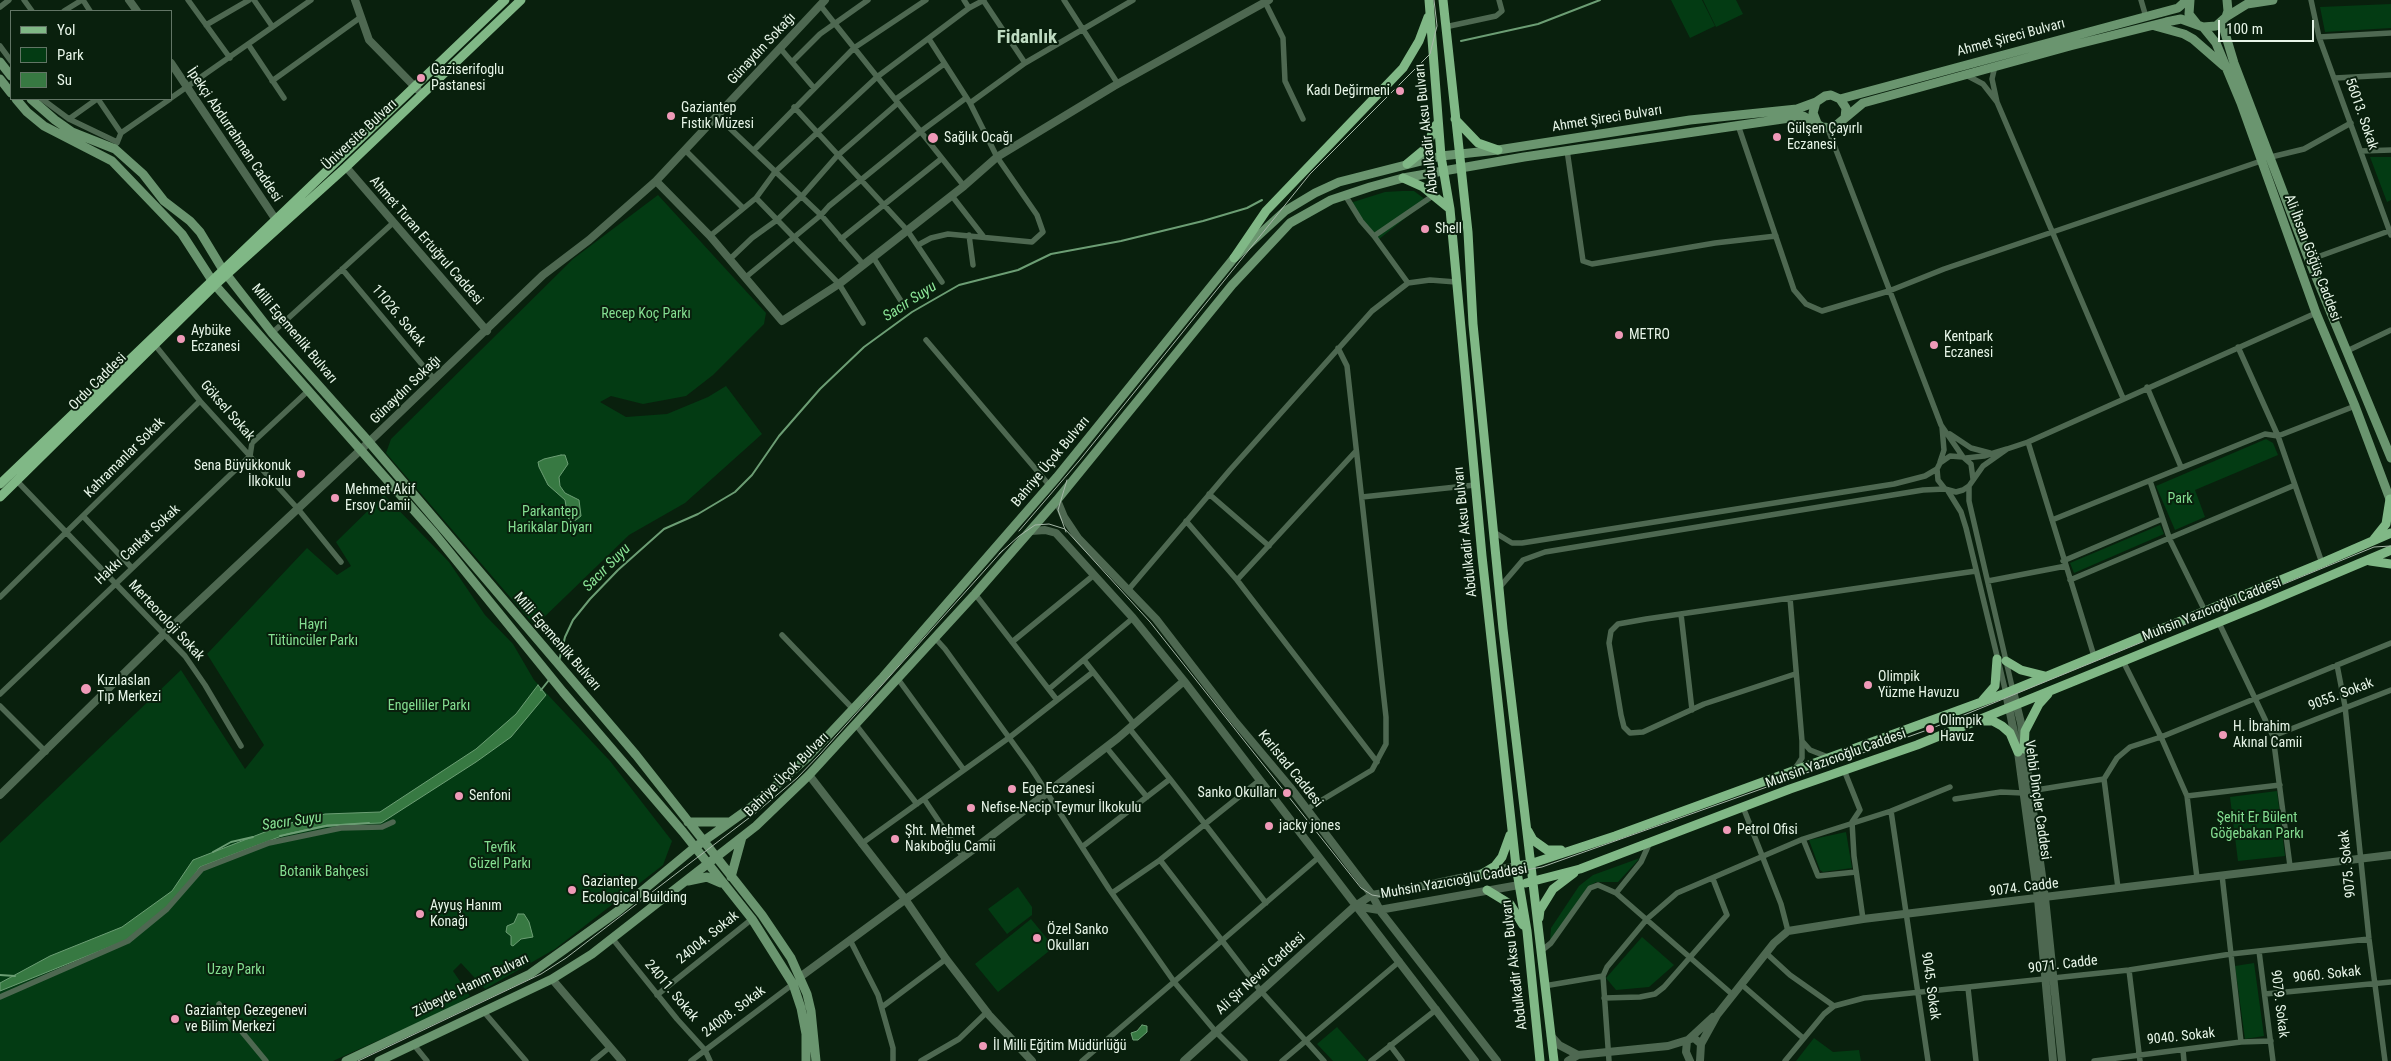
<!DOCTYPE html>
<meta charset="utf-8">
<style>
body{margin:0}
#map{position:relative;width:2391px;height:1061px;overflow:hidden;background:#09200d;font-family:"Roboto Condensed",sans-serif}
canvas{display:block}
.legend{position:absolute;left:10px;top:10px;width:162px;height:90px;box-sizing:border-box;background:#09200d;border:1px solid #627565;margin:0;padding:6px 9px;list-style:none;font-size:15px;color:#e7f5e8}
.legend li{display:flex;align-items:center;gap:10px;height:25px}
.legend b{width:25px;border:1px solid #627565}
.scale{position:absolute;left:2218px;top:20px;width:96px;height:22px;box-sizing:border-box;border:2px solid #e7f5e8;border-top:0;padding-left:6px;font-size:15px;line-height:18px;white-space:nowrap;color:#e7f5e8;-webkit-text-stroke:4px #09200d;paint-order:stroke}
</style>
<div id="map">
<canvas width="2391" height="1061"></canvas>
<ul class="legend">
<li><b style="height:6px;background:#80b886"></b>Yol</li>
<li><b style="height:14px;background:#033b13"></b>Park</li>
<li><b style="height:14px;background:#377942"></b>Su</li>
</ul>
<div class="scale">100 m</div>
</div>
<script>
const ctx = document.querySelector('canvas').getContext('2d');
ctx.lineJoin = 'round';
function paint(path, color) {
  ctx.fillStyle = color;
  ctx.fill(path, 'evenodd');
}
function toPath(rows) {
  const path = new Path2D();
  for (const r of rows) {
    path.moveTo(r[0], r[1]);
    for (let i = 2; i < r.length; i += 2) path.lineTo(r[i], r[i + 1]);
  }
  return path;
}
function stroke(path, color, width, dash) {
  ctx.strokeStyle = color;
  ctx.lineWidth = width;
  ctx.lineCap = dash ? 'butt' : 'round';
  ctx.setLineDash(dash || []);
  ctx.stroke(path);
}
function label(font, color, halo, rows, align = 'center') {
  ctx.font = font + ' "Roboto Condensed",sans-serif';
  ctx.lineWidth = 4;
  ctx.setLineDash([]);
  ctx.textBaseline = 'middle';
  ctx.strokeStyle = halo;
  ctx.fillStyle = color;
  for (const [text, x, y, turn = 0] of rows) {
    ctx.save();
    ctx.translate(x, y);
    ctx.rotate((+turn || 0) * Math.PI / 180);
    ctx.textAlign = isNaN(turn) ? turn : align;
    if (halo) ctx.strokeText(text, 0, 0);
    ctx.fillText(text, 0, 0);
    ctx.restore();
  }
}
const green = toPath([
 [1671,0,1702,0,1715,26,1690,38],
 [1703,0,1736,0,1743,14,1716,27],
 [2391,4,2391,28,2325,32,2320,7],
 [2370,157,2391,157,2391,200,2387,202],
 [1402,191,1414,191,1430,203,1424,203,1378,240,1350,203,1385,192],
 [658,195,766,313,764,324,713,375,686,396,643,404,611,396,600,402,626,417,667,414,708,397,726,386,762,434,685,503,629,535,535,626,386,453,391,439,573,259],
 [2266,439,2273,443,2278,455,2195,490,2205,517,2175,530,2156,486],
 [384,495,449,562,485,615,513,644,534,680,610,761,672,841,663,865,555,949,485,989,461,963,453,971,470,996,452,1007,333,1061,0,1061,0,843,181,670,245,769,264,745,207,654,307,548,337,575,351,566,336,542],
 [2160,525,2164,534,2074,573,2070,563],
 [2277,791,2285,856,2238,861,2230,797],
 [1846,832,1852,868,1823,872,1820,870,1809,840],
 [1640,858,1618,882,1596,882,1591,885,1550,941,1551,928,1579,886,1593,875],
 [1018,887,1032,907,1032,915,1007,934,988,909],
 [1031,919,1054,947,998,992,975,964],
 [1642,937,1674,965,1649,987,1616,990,1606,978],
 [2254,963,2264,1036,2245,1039,2235,966],
 [1337,1027,1367,1061,1333,1061,1317,1044],
 [1814,1038,1833,1052,1859,1050,1861,1061,1796,1061]
]);
const water = toPath([
 [561,455,565,455,568,464,559,477,560,486,565,493,579,500,581,516,576,520,571,521,568,518,565,500,548,485,539,467,538,462,544,459,561,455],
 [538,685,546,695,511,737,476,762,381,823,327,825,287,834,200,867,177,899,127,940,0,991,0,983,50,956,122,927,172,891,193,860,283,825,325,814,380,812,476,749,516,714,538,685],
 [518,914,524,914,529,922,533,937,521,939,513,946,511,945,511,936,506,932,507,926,514,923,518,914],
 [1142,1025,1147,1026,1147,1032,1138,1040,1133,1040,1131,1033,1137,1031,1142,1025]
]);
const stream = toPath([
 [1461,41,1538,24,1600,0],
 [559,661,565,637,573,620,590,599,618,570,664,529,698,514,735,492,752,475,779,436,820,389,864,347,912,312,959,285,1018,270,1051,254,1121,241,1203,221,1247,208,1262,200],
 [541,690,549,680],
 [280,836,326,826,369,823],
 [213,852,231,842,253,837],
 [0,975,15,976]
]);
const minor = toPath([
 [24,0,32,11],
 [83,0,90,11],
 [188,0,230,58],
 [254,0,272,26],
 [964,0,969,8],
 [983,0,1025,63],
 [1064,0,1118,84],
 [2141,0,2146,17],
 [2311,0,2319,37,2391,235],
 [1265,2,1283,38,1285,81,1303,119],
 [820,5,964,186],
 [0,7,9,0],
 [64,11,82,0],
 [206,25,249,0],
 [1445,27,1496,16,1502,11,1499,0],
 [2319,37,2391,33],
 [248,44,284,98],
 [0,46,11,61],
 [780,48,814,88],
 [792,62,820,34,868,0],
 [1966,75,1983,84,1997,102,1992,79,1995,66],
 [2335,78,2391,75],
 [272,81,361,17],
 [171,98,311,0],
 [42,99,69,119,117,142],
 [98,99,121,133],
 [896,99,944,64],
 [1997,102,2123,398],
 [970,103,1025,63,1133,0],
 [794,107,907,230,942,282],
 [717,116,821,215,863,264],
 [69,119,97,99],
 [1738,125,1794,290,1806,304,1822,311,1889,291,1944,269,2261,161],
 [1828,129,1941,425,1963,457],
 [117,143,121,133,170,99],
 [685,150,743,208],
 [754,150,854,48,926,0],
 [1567,150,1583,261,1592,264,1715,243,1776,236],
 [2361,151,2391,150],
 [2271,157,2304,149,2351,123],
 [1345,195,1361,221,1374,236,1408,283],
 [952,196,983,236],
 [756,198,839,284,863,323],
 [969,235,973,265],
 [710,236,756,198,775,172,877,77,969,8,984,0],
 [1374,236,1434,195],
 [841,239,941,159],
 [918,245,931,238,948,234,1032,242,1043,232,1037,215,997,157,970,103,929,39],
 [873,257,901,301],
 [730,259,752,238,777,220,802,196,837,156,898,103],
 [2309,260,2389,231],
 [342,269,435,380],
 [746,277,821,215,829,206,920,132,966,98],
 [272,333,394,222],
 [926,340,1050,486],
 [155,345,200,401,298,509,341,562],
 [2238,347,2278,436,2322,563],
 [2347,351,2391,330],
 [2147,387,2181,467],
 [1950,434,1971,448,1990,453],
 [2007,449,2028,442],
 [1966,458,1984,456,2007,449,1983,466,1969,486,1963,490,1956,492,1945,489,1938,480,1937,469,1940,463,1950,456,1963,457,1971,464,1973,479],
 [1940,462,1944,450,1942,427],
 [17,481,185,656,205,685,241,746],
 [2150,481,2170,540,2205,611],
 [1969,486,1969,501,2013,691],
 [1948,491,1961,512,1966,528,2006,693],
 [1209,494,1269,546],
 [1362,497,1475,485],
 [83,516,132,568],
 [2052,520,2265,434,2278,436,2355,406],
 [1186,521,1237,580,1377,762],
 [1494,532,1512,543,1522,543,1894,484,1925,476,1937,469],
 [2063,561,2162,519],
 [1237,580,1356,451],
 [2070,580,2295,485],
 [1988,581,2066,566],
 [1499,588,1523,560,1545,552,1923,490,1945,489],
 [1129,589,1230,470,1372,311,1408,283,1430,280,1456,282],
 [975,594,1057,700],
 [0,597,200,401],
 [1790,598,1802,741],
 [1681,614,1692,710],
 [2219,623,2273,736,2290,866],
 [782,635,853,709],
 [935,638,945,649,1031,768,1109,889,1175,983,1216,1032,1245,1061],
 [1012,642,1094,575],
 [2094,656,2028,442,2316,313],
 [1084,660,1134,724],
 [2123,661,2161,737,2187,796,2197,878],
 [2337,665,2345,706,2369,939,2385,1061],
 [1795,674,1704,704,1643,732,1630,733,1624,727,1621,715,1609,643,1611,631,1618,624,1646,619,1976,571],
 [898,679,964,770],
 [1049,689,1133,618],
 [0,694,250,456,252,443,309,390],
 [0,706,46,752],
 [856,725,917,804],
 [1129,728,1170,779],
 [2273,736,2391,690],
 [1106,747,1147,797],
 [1794,770,1802,758,1802,741,1810,750,1828,757],
 [1844,770,1860,810,1852,822,1854,856,1863,919],
 [2030,791,2104,779],
 [2187,796,2280,785],
 [924,799,963,857],
 [1955,799,2001,792,2023,793],
 [1743,807,1781,904,1788,931],
 [1307,809,1372,770,1386,744,1386,717,1347,366,1338,348],
 [1891,811,1928,1061],
 [1803,839,1818,876,1856,872],
 [1650,842,1641,862,1616,893,1733,995],
 [861,844,1010,737,1093,672],
 [1082,847,1170,779,1266,903],
 [1160,860,1260,990,1324,1061],
 [2222,875,2241,1042],
 [2118,888,2104,779,2117,758,2130,747,2161,737,2391,643],
 [1112,893,1160,860,1260,780],
 [612,938,677,1019,705,1050,710,1061],
 [850,940,878,995,893,1048,893,1061],
 [2259,951,2273,1061],
 [1540,952,1551,943,1590,888,1598,885,1616,893],
 [1766,953,1790,975,1834,1006],
 [2129,970,2140,1061],
 [1741,984,1803,1038],
 [1544,986,1603,976],
 [1968,988,1976,1061],
 [2265,994,2391,982],
 [657,995,752,919],
 [0,997,128,941,167,909,202,869,269,843,341,828,382,827,393,822],
 [1604,998,1640,997,1655,994,1664,987,1727,915,1713,879],
 [219,1004,266,1061],
 [882,1007,946,959],
 [484,1012,526,1061],
 [414,1045,427,1061],
 [1390,1045,1402,1061],
 [2183,1050,2184,1061],
 [593,1061,610,1047],
 [691,1061,793,984],
 [921,1061,959,1039,987,1012],
 [1082,1061,1319,857],
 [1282,1061,1400,961],
 [1371,1061,1437,1009],
 [1609,1061,1603,976,1607,967,1647,919,1677,893,1803,839,1891,811,1950,787],
 [1785,1061,1824,1014,1834,1006,1864,998,2129,970,2231,954,2369,939],
 [2094,1061,2241,1042,2271,1041]
]);
const tertiary = toPath([
 [129,0,137,11],
 [355,0,369,40,418,90],
 [171,63,276,220],
 [346,167,487,331],
 [656,181,710,236,782,321,839,284,964,186,997,157,1114,86,1269,0],
 [1057,500,1064,517,1078,538,1156,619,1233,719,1290,787,1372,895,1381,912,1497,1061],
 [1031,531,1045,530,1056,533,1133,618,1184,681,1475,1061],
 [2013,691,2021,723,2045,898,2062,1061],
 [2006,693,2018,752,2038,899,2053,1061],
 [809,775,905,899,946,959,989,1015,1032,1061],
 [0,795,163,635,369,442,543,275,589,240,656,181,825,0],
 [1355,906,1379,910,1519,885],
 [800,977,982,843,1118,738,1184,681],
 [552,979,622,1061],
 [1551,1036,1559,1045,1578,1055],
 [1184,1061,1355,906,1372,895,1418,887,1516,866],
 [1568,1061,1578,1055,1668,1046,1694,1038,1701,1044],
 [1690,1061,1686,1052,1687,1041,1713,1017],
 [1700,1061,1701,1044,1717,1015,1774,943,1788,931,1863,919,2391,855]
]);
const secondary = toPath([
 [2190,0,2189,14,2197,24],
 [2226,17,2247,4,2273,0],
 [2222,23,2234,63,2309,260,2391,458],
 [2155,26,2184,34,2193,39,2224,66],
 [2203,27,2216,43,2241,103,2316,313,2355,406,2391,502],
 [0,62,11,76],
 [0,79,11,93],
 [16,99,27,112,44,126,112,161,182,234,215,285,434,533,563,692,683,832,752,919,793,984,801,1008,806,1034,806,1061],
 [31,99,55,120,72,132,115,149,143,174,164,201,190,221,200,232,223,270,272,333,369,442,636,755,762,915,791,958,807,994,811,1011,816,1061],
 [1840,99,2178,8,2187,0],
 [1845,118,1863,103,2070,46,2166,22,2181,19,2203,27,2216,26,2226,17,2228,11,2227,0],
 [688,822,730,822],
 [731,877,742,837],
 [688,881,707,877,721,883],
 [346,1061,530,974,618,911,694,848,754,805,807,758,883,677,1057,477,1234,258,1285,211,1315,193,1339,182,1441,156,1498,150,1690,120,1797,109,1816,102],
 [379,1061,552,979,592,954,756,826,809,775,975,594,1057,500,1232,285,1290,223,1331,200,1370,187,1403,178,1524,157,1803,116,1822,127,1833,128,1845,118,1846,108,1840,99,1831,95,1825,96,1816,102,1813,113,1817,123]
]);
const primary = toPath([
 [1429,0,1441,156,1450,209,1482,556,1516,866,1527,931,1540,1061],
 [1443,0,1468,232,1473,324,1503,629,1554,1061],
 [1455,119,1478,143,1498,150],
 [1407,164,1425,149,1436,125],
 [1403,178,1423,187,1450,209],
 [1234,258,1266,211,1403,68,1419,41,1428,17],
 [0,484,505,0],
 [0,497,215,285,346,167,521,0],
 [2374,539,2386,524,2390,499],
 [2370,561,2391,564],
 [2006,661,2021,670,2045,676],
 [1982,701,1995,686,1997,659],
 [1983,721,1993,721,2002,726,2010,733,2018,752],
 [2024,749,2025,731,2039,704,2048,694],
 [1528,831,1533,840,1547,850,1561,850],
 [1516,866,1530,864,1615,836,2006,693,2322,563,2391,533],
 [1480,875,1495,866,1502,857,1510,835],
 [1526,883,1580,869,1790,789,1917,745,2261,605,2391,550],
 [1487,890,1510,904,1523,925],
 [1539,918,1540,910,1553,889,1574,873]
]);
const tram = toPath([
 [1019,531,1079,461,1310,174,1430,54,1437,26,1434,0],
 [1066,532,1058,510,1067,480],
 [999,554,1019,536,1035,525,1049,524,1065,529,1150,622,1361,888,1372,895,1384,897,1542,867,1930,729,2374,547,2391,546],
 [358,1061,541,974,566,958,758,811,797,778,820,754,1003,550]
]);
const markers = [
 [421,78,5,"#ef9ab8"],
 [1400,91,5,"#ef9ab8"],
 [671,116,5,"#ef9ab8"],
 [1777,137,5,"#ef9ab8"],
 [933,138,6,"#ef9ab8"],
 [1425,229,5,"#ef9ab8"],
 [1619,335,5,"#ef9ab8"],
 [181,339,5,"#ef9ab8"],
 [1934,345,5,"#ef9ab8"],
 [301,474,5,"#ef9ab8"],
 [335,498,5,"#ef9ab8"],
 [1868,685,5,"#ef9ab8"],
 [86,689,6,"#ef9ab8"],
 [1930,729,5,"#ef9ab8"],
 [2223,735,5,"#ef9ab8"],
 [1012,789,5,"#ef9ab8"],
 [1287,793,5,"#ef9ab8"],
 [459,796,5,"#ef9ab8"],
 [971,808,5,"#ef9ab8"],
 [1269,826,5,"#ef9ab8"],
 [1727,830,5,"#ef9ab8"],
 [895,839,5,"#ef9ab8"],
 [572,890,5,"#ef9ab8"],
 [420,914,5,"#ef9ab8"],
 [1037,938,5,"#ef9ab8"],
 [175,1019,5,"#ef9ab8"],
 [983,1046,5,"#ef9ab8"]
];
const streetNames = [
 ["Ahmet Şireci Bulvarı",2011,38,-15],
 ["Günaydın Sokağı",762,49,-47],
 ["56013. Sokak",2361,114,71],
 ["Ahmet Şireci Bulvarı",1607,119,-9],
 ["Abdulkadir Aksu Bulvarı",1427,129,-96],
 ["İpekçi Abdurrahman Caddesi",234,135,56],
 ["Üniversite Bulvarı",360,135,-43],
 ["Ahmet Turan Ertuğrul Caddesi",426,241,49],
 ["Ali İhsan Göğüş Caddesi",2312,258,69],
 ["11026. Sokak",398,316,50],
 ["Milli Egemenlik Bulvarı",294,334,50],
 ["Ordu Caddesi",98,382,-45],
 ["Günaydın Sokağı",406,390,-44],
 ["Göksel Sokak",227,411,49],
 ["Kahramanlar Sokak",125,458,-45],
 ["Bahriye Üçok Bulvarı",1051,462,-50],
 ["Abdulkadir Aksu Bulvarı",1466,532,-96],
 ["Hakkı Cankat Sokak",138,545,-43],
 ["Muhsin Yazıcıoğlu Caddesi",2212,610,-22],
 ["Merteoroloji Sokak",166,621,47],
 ["Milli Egemenlik Bulvarı",557,642,49],
 ["9055. Sokak",2341,695,-21],
 ["Muhsin Yazıcıoğlu Caddesi",1836,759,-20],
 ["Karlstad Caddesi",1290,769,51],
 ["Bahriye Üçok Bulvarı",787,775,-45],
 ["Vehbi Dinçler Caddesi",2037,800,82],
 ["9075. Sokak",2348,864,-96],
 ["Muhsin Yazıcıoğlu Caddesi",1454,882,-10],
 ["9074. Cadde",2024,888,-7],
 ["24004. Sokak",708,938,-39],
 ["Abdulkadir Aksu Bulvarı",1515,965,-97],
 ["9071. Cadde",2063,965,-7],
 ["Ali Şir Nevai Caddesi",1261,974,-42],
 ["9060. Sokak",2327,975,-6],
 ["Zübeyde Hanım Bulvarı",471,986,-26],
 ["9045. Sokak",1930,986,82],
 ["24011. Sokak",671,991,50],
 ["9079. Sokak",2279,1004,83],
 ["24008. Sokak",734,1012,-37],
 ["9040. Sokak",2181,1037,-6]
];
const poiNames = [
 ["Gaziserifoglu",431,70],
 ["Pastanesi",431,86],
 ["Kadı Değirmeni",1390,91,"right"],
 ["Gaziantep",681,108],
 ["Fıstık Müzesi",681,124],
 ["Gülşen Çayırlı",1787,129],
 ["Eczanesi",1787,145],
 ["Sağlık Ocağı",944,138],
 ["Shell",1435,229],
 ["Aybüke",191,331],
 ["Eczanesi",191,347],
 ["METRO",1629,335],
 ["Kentpark",1944,337],
 ["Eczanesi",1944,353],
 ["Sena Büyükkonuk",291,466,"right"],
 ["İlkokulu",291,482,"right"],
 ["Mehmet Akif",345,490],
 ["Ersoy Camii",345,506],
 ["Olimpik",1878,677],
 ["Yüzme Havuzu",1878,693],
 ["Kızılaslan",97,681],
 ["Tıp Merkezi",97,697],
 ["Olimpik",1940,721],
 ["Havuz",1940,737],
 ["H. İbrahim",2233,727],
 ["Akınal Camii",2233,743],
 ["Ege Eczanesi",1022,789],
 ["Sanko Okulları",1277,793,"right"],
 ["Senfoni",469,796],
 ["Nefise-Necip Teymur İlkokulu",981,808],
 ["jacky jones",1279,826],
 ["Petrol Ofisi",1737,830],
 ["Şht. Mehmet",905,831],
 ["Nakıboğlu Camii",905,847],
 ["Gaziantep",582,882],
 ["Ecological Building",582,898],
 ["Ayyuş Hanım",430,906],
 ["Konağı",430,922],
 ["Özel Sanko",1047,930],
 ["Okulları",1047,946],
 ["Gaziantep Gezegenevi",185,1011],
 ["ve Bilim Merkezi",185,1027],
 ["İl Milli Eğitim Müdürlüğü",993,1046]
];
const parkNames = [
 ["Recep Koç Parkı",646,314],
 ["Park",2180,499],
 ["Parkantep",550,512],
 ["Harikalar Diyarı",550,528],
 ["Hayri",313,625],
 ["Tütüncüler Parkı",313,641],
 ["Engelliler Parkı",429,706],
 ["Şehit Er Bülent",2257,818],
 ["Göğebakan Parkı",2257,834],
 ["Tevfik",500,848],
 ["Güzel Parkı",500,864],
 ["Botanik Bahçesi",324,872],
 ["Uzay Parkı",236,970]
];
const waterNames = [
 ["Sacır Suyu",910,302,-33],
 ["Sacır Suyu",607,568,-45],
 ["Sacır Suyu",292,822,-8]
];
const districtNames = [
 ["Fidanlık",1027,38]
];
paint(green, '#033b13');
paint(water, '#377942');
stroke(water, '#6c9e74', 1);
stroke(stream, '#6c9e74', 2);
stroke(minor, '#4e6851', 5.5);
stroke(tertiary, '#4e6851', 8);
stroke(secondary, '#6a956f', 9);
stroke(primary, '#80b886', 9);
stroke(tram, '#a6b7a8', 1);
for (const [x, y, r, color] of markers) {
  const dot = new Path2D();
  dot.arc(x, y, r, 0, 2 * Math.PI);
  ctx.fillStyle = color;
  ctx.fill(dot);
  stroke(dot, '#09200d', 2);
}
label('14px', '#e7f5e8', '#09200d', streetNames);
label('14px', '#e7f5e8', '#09200d', poiNames, 'left');
label('14px', '#84de91', '#09200d', parkNames);
label('italic 15px', '#8ce698', '#09200d', waterNames);
label('bold 19px', '#bedbc1', '#09200d', districtNames);
</script>
